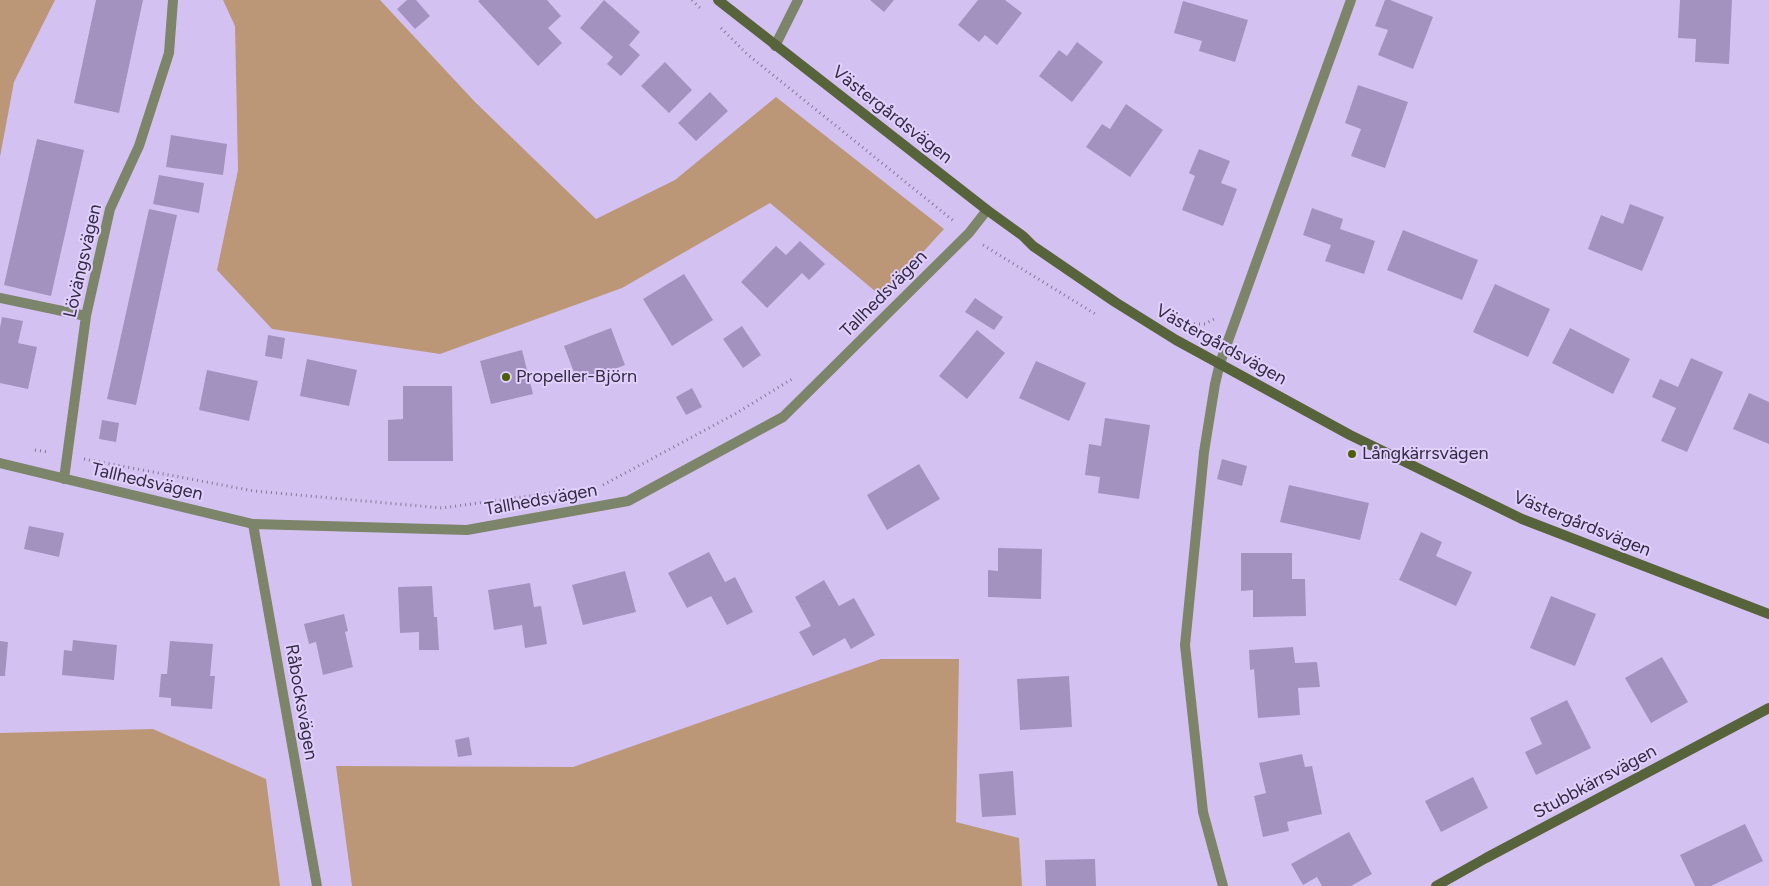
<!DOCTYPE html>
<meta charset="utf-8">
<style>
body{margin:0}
canvas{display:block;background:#d3c2f1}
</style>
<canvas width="1769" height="886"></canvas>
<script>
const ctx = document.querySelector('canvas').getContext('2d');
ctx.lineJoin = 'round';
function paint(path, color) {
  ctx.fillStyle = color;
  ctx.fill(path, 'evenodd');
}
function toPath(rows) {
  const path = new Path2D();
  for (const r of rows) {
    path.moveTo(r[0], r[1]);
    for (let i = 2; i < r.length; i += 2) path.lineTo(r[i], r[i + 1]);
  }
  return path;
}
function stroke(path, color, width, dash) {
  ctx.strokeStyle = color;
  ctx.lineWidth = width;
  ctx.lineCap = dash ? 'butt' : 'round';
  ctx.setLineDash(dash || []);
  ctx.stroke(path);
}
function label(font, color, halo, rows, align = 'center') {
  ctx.font = font + ' Figtree,sans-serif';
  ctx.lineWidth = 4;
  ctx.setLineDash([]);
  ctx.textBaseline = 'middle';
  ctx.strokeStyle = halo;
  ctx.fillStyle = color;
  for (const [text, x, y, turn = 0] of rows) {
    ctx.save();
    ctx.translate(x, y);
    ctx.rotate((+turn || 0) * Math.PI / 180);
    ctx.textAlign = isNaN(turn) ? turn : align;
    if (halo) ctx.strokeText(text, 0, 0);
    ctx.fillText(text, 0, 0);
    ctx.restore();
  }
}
const green = toPath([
 [0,0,55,0,14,82,0,157],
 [223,0,380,0,475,102,596,219,675,180,776,97,944,229,882,297,770,203,622,288,440,354,272,329,217,270,238,170,235,26],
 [881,659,959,659,956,822,1019,838,1022,886,352,886,336,766,573,767],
 [153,729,266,779,280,886,0,886,0,733]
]);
const building = toPath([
 [96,0,143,0,119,113,74,103],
 [407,0,416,0,430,16,415,29,397,9],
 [480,0,547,0,561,16,548,28,562,43,538,66,478,1],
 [604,0,640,32,629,45,640,55,621,76,607,64,613,57,580,28],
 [870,0,894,0,884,12],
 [978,0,1005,0,1022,13,997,45,985,35,979,42,958,25],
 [1385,0,1390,0,1433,17,1413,69,1378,55,1388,30,1375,26],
 [1680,0,1732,0,1729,64,1695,62,1696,39,1678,38],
 [1183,1,1248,20,1235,62,1199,51,1202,41,1174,33],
 [1077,42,1103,62,1072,102,1039,76,1059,50,1067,56],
 [665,62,692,90,669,113,641,86],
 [1358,85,1408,102,1385,168,1351,156,1361,129,1345,123],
 [710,92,728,111,696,141,678,123],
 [1126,104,1163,130,1130,177,1086,147,1102,124,1110,129],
 [171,135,227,144,223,175,166,167],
 [37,139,84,150,51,296,4,285],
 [1199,149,1230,161,1221,183,1237,189,1223,226,1182,210,1195,176,1189,173],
 [159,175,204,183,199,213,153,204],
 [1630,204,1664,217,1642,271,1588,249,1601,215,1623,224],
 [1312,208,1343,219,1340,229,1375,241,1364,274,1325,261,1331,245,1303,235],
 [149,209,177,215,136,405,107,399],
 [1403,230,1478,260,1462,300,1387,270],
 [800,241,825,264,809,280,802,273,767,308,741,282,776,246,786,255],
 [684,274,713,320,672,346,643,299],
 [1495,284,1550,309,1528,357,1473,332],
 [975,298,1003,317,994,330,965,312],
 [2,317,23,321,18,343,37,347,28,389,0,383,0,328],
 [742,326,761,355,743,368,723,339],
 [611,328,625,365,578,383,564,346],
 [1570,328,1630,359,1613,394,1552,363],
 [977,330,1005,353,967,399,939,376],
 [268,335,285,338,282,359,265,356],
 [522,350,533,394,491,404,480,361],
 [1691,358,1723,372,1687,452,1661,441,1676,408,1652,397,1660,379,1678,387],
 [307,359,357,370,349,406,300,396],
 [1036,361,1086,383,1069,421,1019,398],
 [207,370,258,381,249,421,199,410],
 [403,386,452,386,453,461,388,461,388,420,403,419],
 [692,388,702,407,686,415,676,397],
 [1749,393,1769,402,1769,444,1733,429],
 [1105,418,1150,425,1139,499,1098,493,1100,477,1085,475,1089,444,1101,446],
 [102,420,119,423,116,442,99,439],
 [1222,459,1247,466,1242,486,1217,479],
 [919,464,940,499,887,530,867,495],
 [1289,485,1369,503,1360,540,1280,522],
 [29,526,64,533,59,557,24,549],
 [1421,532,1442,542,1436,556,1472,572,1456,606,1399,580],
 [998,548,1042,549,1041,599,988,597,988,570,998,571],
 [709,552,725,582,735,577,753,612,727,625,711,596,687,608,668,573],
 [1241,553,1292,553,1292,579,1305,579,1306,616,1253,617,1253,590,1241,591],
 [625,571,636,612,583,625,572,585],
 [824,580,839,606,854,598,875,635,851,649,845,638,813,656,799,632,811,626,795,597],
 [530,583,534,607,541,606,547,644,525,648,522,625,494,630,488,590],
 [432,586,434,617,437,617,439,650,419,650,419,632,400,633,398,587],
 [1551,596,1596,614,1575,666,1530,648],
 [344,614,348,631,345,632,353,667,323,675,316,642,309,644,304,624],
 [73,640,117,645,114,680,62,675,64,650,72,651],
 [0,641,8,642,5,676,0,676],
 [170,641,213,644,210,676,215,676,212,709,171,706,171,698,159,697,161,674,167,674],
 [1293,647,1295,663,1317,662,1320,687,1298,688,1300,715,1258,718,1254,669,1250,670,1249,650],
 [1662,657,1688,702,1651,723,1625,678],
 [1069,676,1072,727,1020,730,1017,679],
 [1567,700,1591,748,1536,775,1525,752,1542,744,1530,718],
 [469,737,472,755,458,757,455,740],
 [1302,754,1305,767,1312,766,1322,814,1287,822,1289,831,1263,837,1254,796,1266,793,1259,763],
 [1013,771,1016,815,982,817,979,774],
 [1473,777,1488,808,1441,832,1425,801],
 [1745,824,1763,861,1711,886,1695,886,1680,855],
 [1349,832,1372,874,1351,886,1322,886,1317,877,1303,885,1291,864],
 [1095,859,1096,886,1046,886,1045,860]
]);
const path = toPath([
 [692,0,700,8],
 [721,28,747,54,955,222],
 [983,245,1097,315],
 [1189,324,1205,324,1214,319,1215,319],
 [35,450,48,452],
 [84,459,254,491,442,508,558,492],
 [603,485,735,414,792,379]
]);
const street = toPath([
 [775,46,798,0],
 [0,298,86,316],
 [0,463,253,524,467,530,628,501,783,417,969,233,987,210],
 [64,479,86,316,110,209,139,146,169,53,173,0],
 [253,524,317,886],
 [1223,886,1203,812,1185,645,1204,452,1215,384,1220,363,1351,0]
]);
const secondary = toPath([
 [718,0,987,210,1023,236,1033,246,1115,302,1176,340,1350,435,1522,519,1769,614],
 [1436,886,1486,858,1769,708]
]);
const markers = [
 [506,377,5,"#4c5e02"],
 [1352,454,5,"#4c5e02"]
];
const streetNames = [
 ["Västergårdsvägen",892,115,38],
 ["Lövängsvägen",83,261,-77],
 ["Tallhedsvägen",884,294,-45],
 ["Västergårdsvägen",1221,345,29],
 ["Tallhedsvägen",147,482,13],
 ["Tallhedsvägen",541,500,-10],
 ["Västergårdsvägen",1582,524,22],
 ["Råbocksvägen",301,702,80],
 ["Stubbkärrsvägen",1595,782,-28]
];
const poiNames = [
 ["Propeller-Björn",516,377],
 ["Långkärrsvägen",1362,454]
];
paint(green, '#bb9778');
paint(building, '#a392bf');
stroke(path, '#837798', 3, [1, 4]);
stroke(street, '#7c856a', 10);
stroke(secondary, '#57633b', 10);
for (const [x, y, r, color] of markers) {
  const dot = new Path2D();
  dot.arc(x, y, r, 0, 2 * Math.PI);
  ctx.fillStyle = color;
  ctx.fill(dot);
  stroke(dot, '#e0cfff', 2);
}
label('18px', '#322b3e', '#e0cfff', streetNames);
label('18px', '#322b3e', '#e0cfff', poiNames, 'left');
</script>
